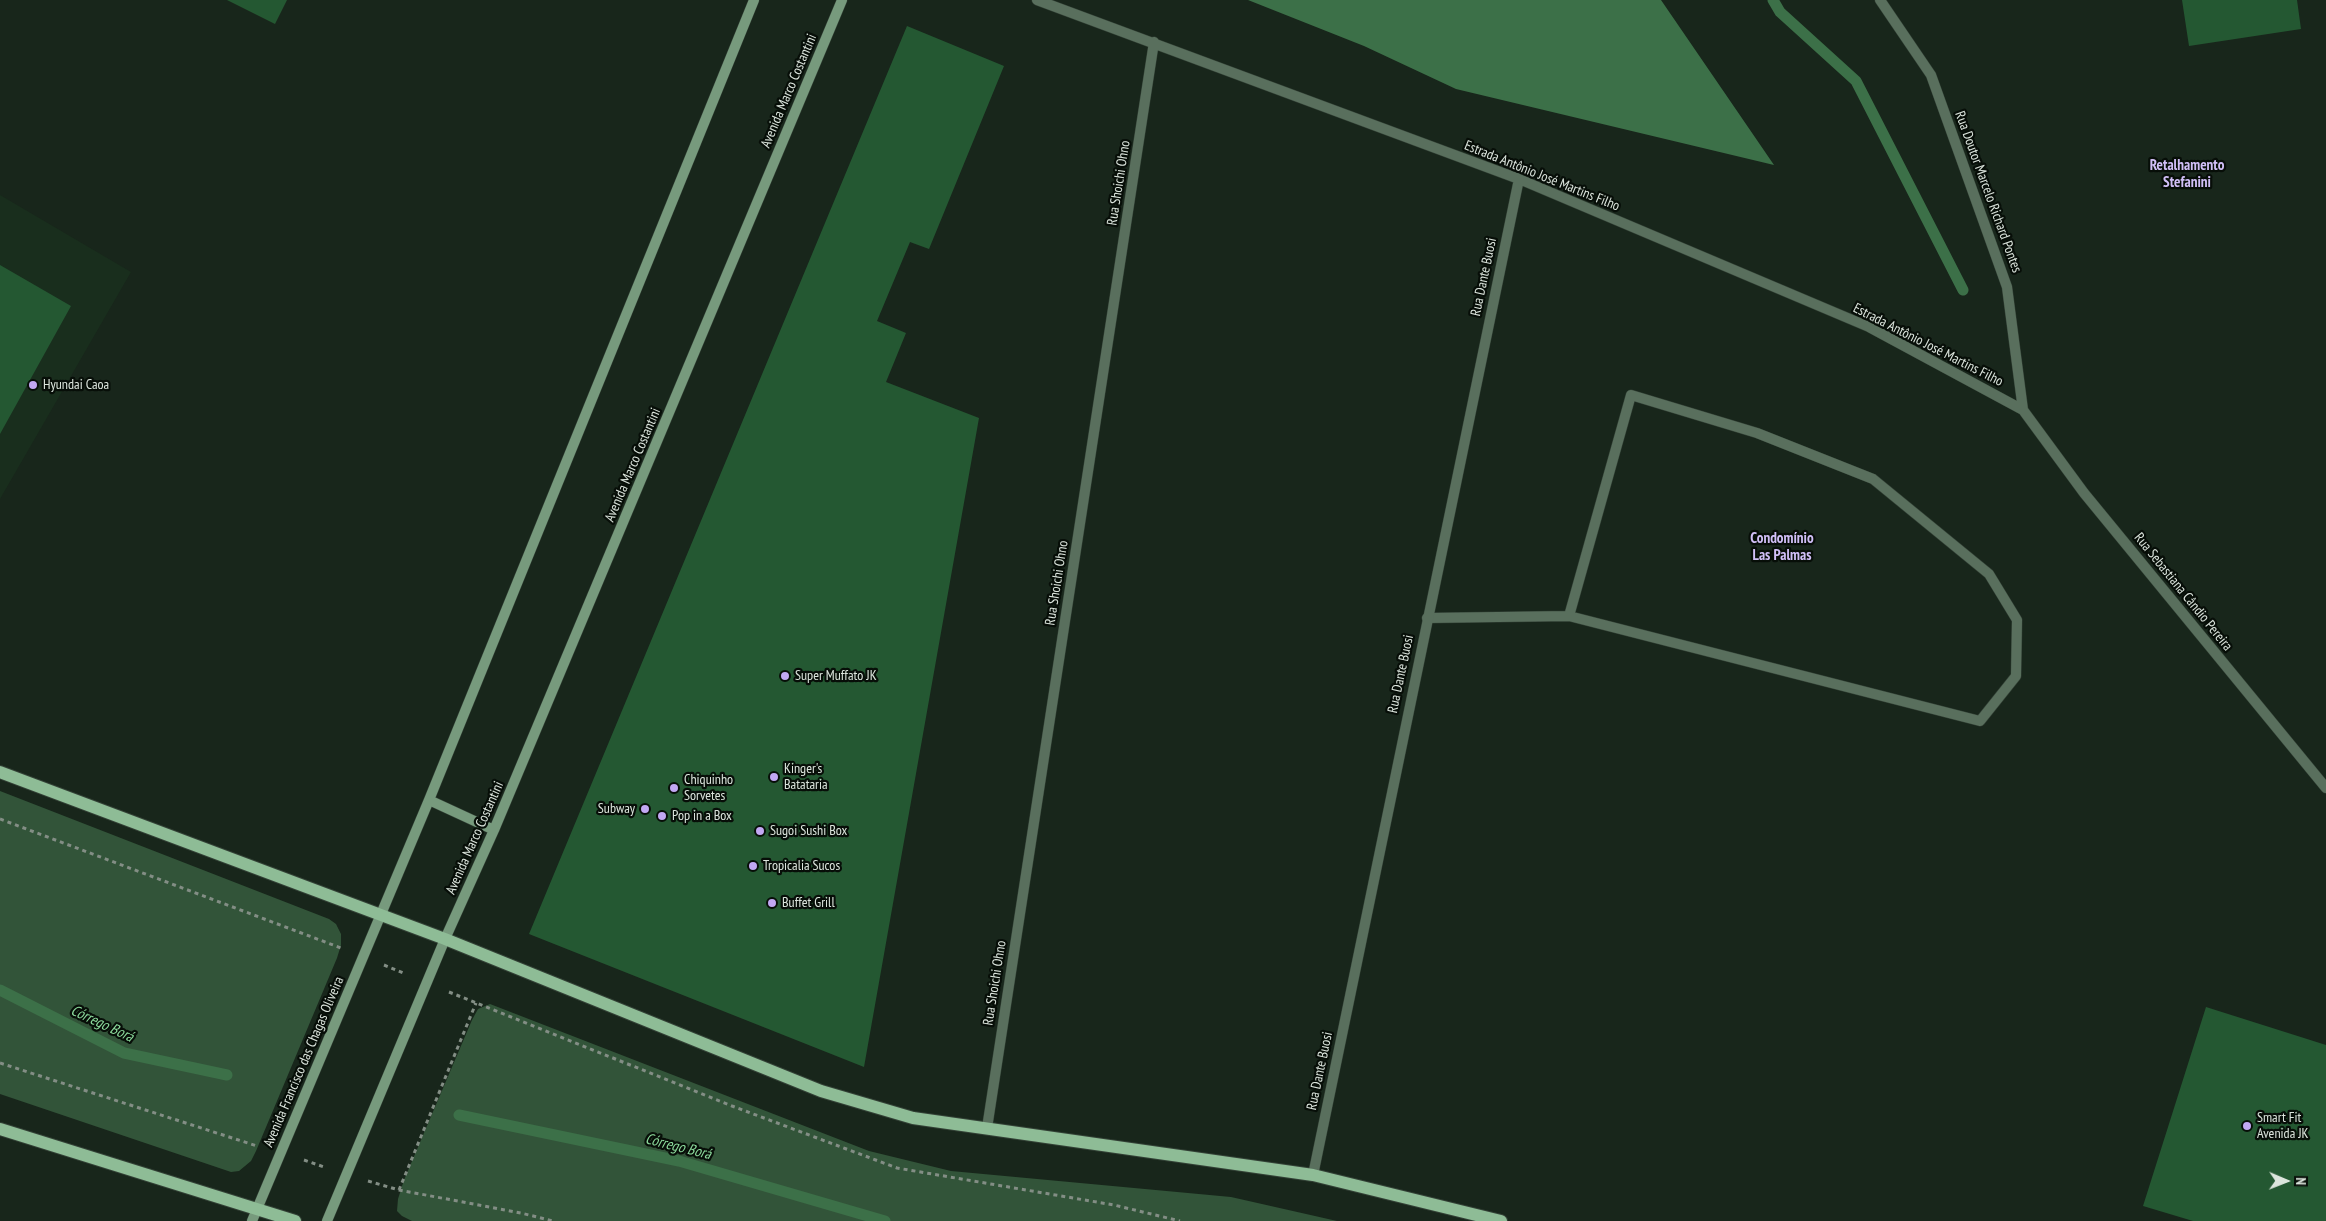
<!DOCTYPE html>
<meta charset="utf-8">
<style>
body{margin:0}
#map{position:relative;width:2326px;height:1221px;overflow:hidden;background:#18261b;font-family:"PT Sans Narrow",sans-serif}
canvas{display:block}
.north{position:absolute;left:2261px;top:1156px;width:50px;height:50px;-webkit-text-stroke:4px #070e08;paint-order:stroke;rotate:91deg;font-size:14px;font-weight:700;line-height:20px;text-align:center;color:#dce5dd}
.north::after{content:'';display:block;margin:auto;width:18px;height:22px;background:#dce5dd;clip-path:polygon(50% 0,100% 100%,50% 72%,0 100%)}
</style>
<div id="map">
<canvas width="2326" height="1221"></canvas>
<div class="north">N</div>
</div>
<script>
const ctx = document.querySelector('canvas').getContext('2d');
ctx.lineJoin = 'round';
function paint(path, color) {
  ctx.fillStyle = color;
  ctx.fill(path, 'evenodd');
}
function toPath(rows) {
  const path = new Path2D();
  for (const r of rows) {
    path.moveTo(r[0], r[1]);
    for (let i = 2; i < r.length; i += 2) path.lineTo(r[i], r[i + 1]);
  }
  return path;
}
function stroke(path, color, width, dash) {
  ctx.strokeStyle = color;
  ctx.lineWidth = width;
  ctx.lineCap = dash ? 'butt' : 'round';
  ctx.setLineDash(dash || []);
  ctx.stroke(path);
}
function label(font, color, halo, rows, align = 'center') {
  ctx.font = font + ' "PT Sans Narrow",sans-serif';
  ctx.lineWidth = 4.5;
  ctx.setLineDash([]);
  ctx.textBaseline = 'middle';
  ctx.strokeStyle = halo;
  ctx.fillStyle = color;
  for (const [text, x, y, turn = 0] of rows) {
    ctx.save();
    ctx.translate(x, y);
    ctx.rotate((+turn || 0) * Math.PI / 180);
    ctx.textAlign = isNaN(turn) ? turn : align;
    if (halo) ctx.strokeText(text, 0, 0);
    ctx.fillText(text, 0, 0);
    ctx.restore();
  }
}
const built = toPath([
 [0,195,131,272,0,499]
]);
const green = toPath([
 [0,791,329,919,336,924,341,934,341,945,337,958,256,1151,251,1161,239,1171,231,1172,0,1094],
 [490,1004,869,1151,951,1171,1231,1197,1337,1221,412,1221,402,1216,397,1211,398,1199,404,1180,472,1020,478,1009]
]);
const water = toPath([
 [1248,0,1661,0,1774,165,1456,89,1364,46]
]);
const stream = toPath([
 [1773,0,1780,12,1856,81,1963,290],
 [0,990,124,1053,227,1075],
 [459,1115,679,1161,885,1221]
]);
const building = toPath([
 [227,0,287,0,275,24],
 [2182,0,2297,0,2301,29,2189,46],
 [907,26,1004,66,929,249,910,242,877,321,906,333,886,382,979,418,864,1067,529,934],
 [0,265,71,306,0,434],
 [2206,1007,2326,1045,2326,1221,2193,1221,2143,1206]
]);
const path = toPath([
 [0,819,341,948],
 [384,965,406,974],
 [449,992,732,1106,897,1168,1114,1205,1180,1221],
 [0,1063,257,1146],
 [304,1160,324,1167],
 [368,1181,399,1190,521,1213,553,1221],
 [399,1190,476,1003]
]);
const lane = toPath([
 [1427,618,1569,616,1980,721,2016,676,2017,620,1989,574,1873,479,1757,433,1631,395,1569,616]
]);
const street = toPath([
 [1037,0,1519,179,1869,327,2023,410,2084,493,2326,788],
 [1880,0,1931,75,2007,287,2023,410],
 [987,1128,1154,42],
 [1313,1175,1519,179]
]);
const secondary = toPath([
 [429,800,494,830],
 [252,1221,429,800,754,0],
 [327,1221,445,939,494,830,842,0]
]);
const primary = toPath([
 [0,772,445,939,821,1091,913,1118,1313,1175,1501,1221],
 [0,1129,295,1221]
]);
const markers = [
 [33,385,5,"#c2a8f3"],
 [785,676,5,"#c2a8f3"],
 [774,777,5,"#c2a8f3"],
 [674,788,5,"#c2a8f3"],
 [645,809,5,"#c2a8f3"],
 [662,816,5,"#c2a8f3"],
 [760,831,5,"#c2a8f3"],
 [753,866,5,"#c2a8f3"],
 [772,903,5,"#c2a8f3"],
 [2247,1126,5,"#c2a8f3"]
];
const streetNames = [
 ["Avenida Marco Costantini",789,91,-67],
 ["Estrada Antônio José Martins Filho",1542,176,22],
 ["Rua Shoichi Ohno",1119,183,-81],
 ["Rua Doutor Marcelo Richard Pontes",1988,192,70],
 ["Rua Dante Buosi",1484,277,-78],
 ["Estrada Antônio José Martins Filho",1928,345,27],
 ["Avenida Marco Costantini",633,465,-67],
 ["Rua Shoichi Ohno",1057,583,-81],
 ["Rua Sebastiana Cândio Pereira",2183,592,51],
 ["Rua Dante Buosi",1401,674,-78],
 ["Avenida Marco Costantini",475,838,-66],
 ["Rua Shoichi Ohno",995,983,-81],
 ["Avenida Francisco das Chagas Oliveira",304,1062,-67],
 ["Rua Dante Buosi",1320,1071,-78]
];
const poiNames = [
 ["Hyundai Caoa",43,385],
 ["Super Muffato JK",795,676],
 ["Kinger's",784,769],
 ["Batataria",784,785],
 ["Chiquinho",684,780],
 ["Sorvetes",684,796],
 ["Subway",635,809,"right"],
 ["Pop in a Box",672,816],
 ["Sugoi Sushi Box",770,831],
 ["Tropicalia Sucos",763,866],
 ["Buffet Grill",782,903],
 ["Smart Fit",2257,1118],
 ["Avenida JK",2257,1134]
];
const neighbourhoodNames = [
 ["Retalhamento",2187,166],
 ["Stefanini",2187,183],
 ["Condomínio",1782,539],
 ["Las Palmas",1782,556]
];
const waterNames = [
 ["Córrego Borá",102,1024,25],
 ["Córrego Borá",678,1147,14]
];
paint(built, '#192e1d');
paint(green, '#325439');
paint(water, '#3c7048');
stroke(stream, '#3c7048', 11);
paint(building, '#245832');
stroke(lane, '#334136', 11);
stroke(street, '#334136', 11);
stroke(secondary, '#334136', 11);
stroke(primary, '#334136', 14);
stroke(path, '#838e85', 3, [4, 4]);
stroke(lane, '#596f5d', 10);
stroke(street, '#596f5d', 10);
stroke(secondary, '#779a7d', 10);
stroke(primary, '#8ebc96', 12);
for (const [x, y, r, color] of markers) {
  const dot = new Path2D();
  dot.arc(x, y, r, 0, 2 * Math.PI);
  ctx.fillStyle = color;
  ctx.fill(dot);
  stroke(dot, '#070e08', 2);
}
label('14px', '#dce5dd', '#070e08', streetNames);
label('14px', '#dce5dd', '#070e08', poiNames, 'left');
label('bold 15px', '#d1bff7', '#070e08', neighbourhoodNames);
label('italic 15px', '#8cda9c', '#070e08', waterNames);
</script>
